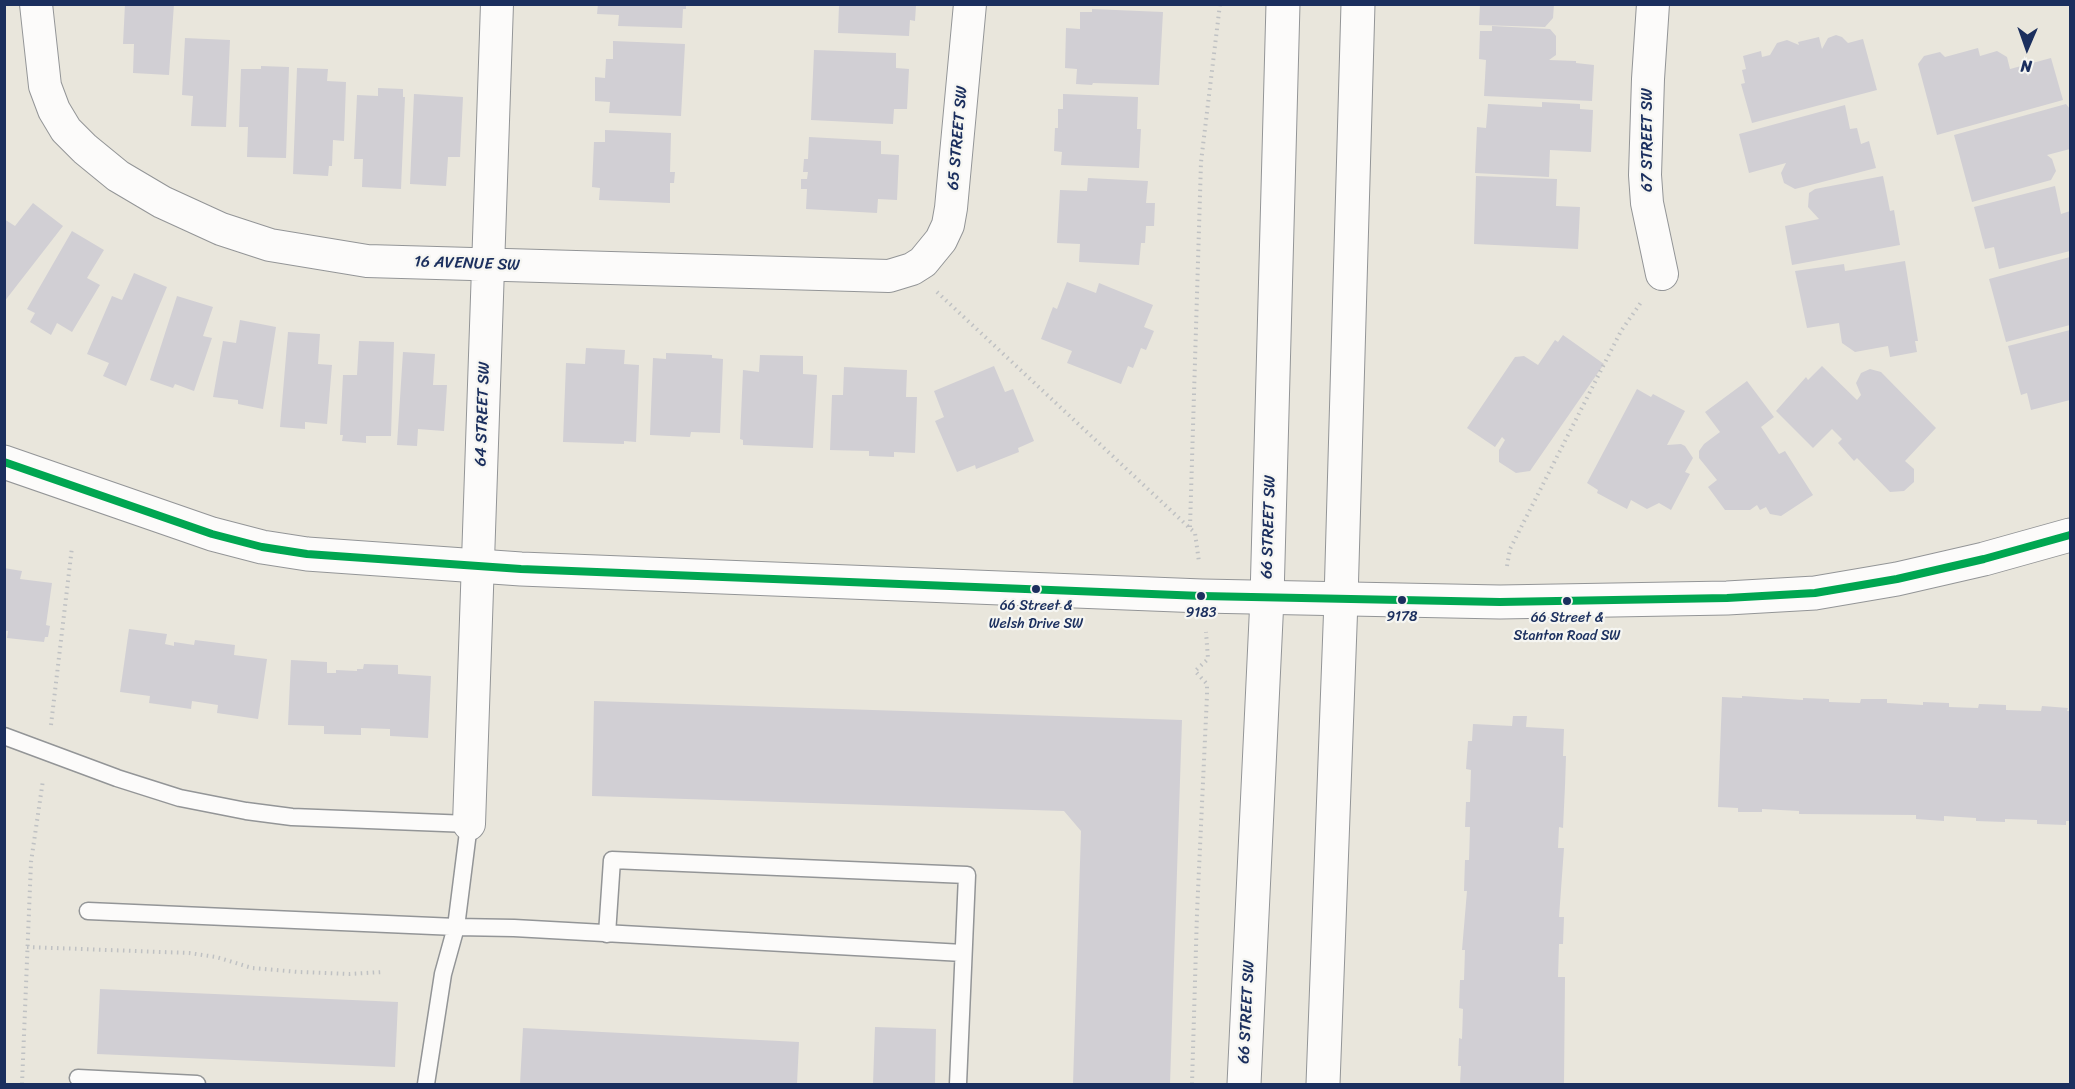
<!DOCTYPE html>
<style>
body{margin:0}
#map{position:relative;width:2075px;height:1089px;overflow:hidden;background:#e9e6dc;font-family:Sriracha,sans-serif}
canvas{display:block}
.frame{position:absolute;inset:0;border:6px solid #1b2f5e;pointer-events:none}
.north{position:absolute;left:1997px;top:18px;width:60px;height:60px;-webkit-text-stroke:4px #f6f6f2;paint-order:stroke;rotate:182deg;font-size:16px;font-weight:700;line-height:24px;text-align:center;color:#1b2f5e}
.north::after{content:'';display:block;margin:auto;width:21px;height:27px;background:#1b2f5e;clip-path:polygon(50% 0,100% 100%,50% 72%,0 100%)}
</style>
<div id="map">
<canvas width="2075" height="1089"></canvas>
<div class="frame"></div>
<div class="north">N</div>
</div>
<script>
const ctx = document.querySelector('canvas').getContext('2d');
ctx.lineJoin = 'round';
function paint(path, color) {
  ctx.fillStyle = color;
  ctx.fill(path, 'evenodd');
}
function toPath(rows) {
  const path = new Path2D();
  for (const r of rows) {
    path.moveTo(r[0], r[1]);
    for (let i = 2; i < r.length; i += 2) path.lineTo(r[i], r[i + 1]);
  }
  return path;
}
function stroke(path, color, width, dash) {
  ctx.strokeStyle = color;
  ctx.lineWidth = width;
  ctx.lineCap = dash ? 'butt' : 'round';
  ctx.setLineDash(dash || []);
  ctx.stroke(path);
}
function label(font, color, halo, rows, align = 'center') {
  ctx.font = font + ' Sriracha,sans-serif';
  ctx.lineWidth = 4.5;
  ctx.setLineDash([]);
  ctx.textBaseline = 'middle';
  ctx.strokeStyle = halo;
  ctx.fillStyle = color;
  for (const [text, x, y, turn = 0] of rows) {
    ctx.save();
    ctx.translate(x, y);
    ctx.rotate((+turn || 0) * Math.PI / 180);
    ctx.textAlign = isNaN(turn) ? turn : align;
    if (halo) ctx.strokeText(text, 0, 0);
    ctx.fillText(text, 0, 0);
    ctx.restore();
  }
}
const building = toPath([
 [125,4,174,4,169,75,133,73,134,44,123,44],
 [598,4,686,4,686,9,683,9,682,28,618,26,619,15,597,14],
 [1480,4,1554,4,1553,18,1545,27,1479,25],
 [839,5,916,5,915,21,910,20,909,36,838,33],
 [1092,9,1163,12,1159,85,1093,83,1092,85,1076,84,1077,69,1065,68,1066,28,1080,29,1080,12,1092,12],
 [1492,26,1550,29,1556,36,1556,55,1549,60,1576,61,1576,63,1594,65,1592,101,1484,96,1486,60,1479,59,1480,31,1492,31],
 [1836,35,1842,37,1848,43,1863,39,1877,90,1752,123,1741,84,1745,83,1742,70,1746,69,1743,56,1761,51,1762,57,1770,55,1777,43,1787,40,1799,45,1798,42,1819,37,1822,49,1828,38],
 [185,38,230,40,226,127,191,126,193,96,182,95],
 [613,41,685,44,681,116,609,113,610,102,595,101,595,77,605,78,606,59,613,59],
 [1978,48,1980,56,1997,51,2007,57,2010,69,2051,58,2063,100,1937,135,1918,64,1924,56,1940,52,1945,57],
 [814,50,896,53,896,68,909,69,907,109,894,109,893,124,811,120],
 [261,66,289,67,286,158,247,157,248,127,239,127,241,69,261,69],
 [297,68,328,69,327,81,346,82,344,141,333,140,332,166,329,166,328,176,293,174],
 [378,88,403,89,403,97,405,97,401,189,362,187,363,159,354,159,357,95,378,96],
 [414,94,463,97,460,157,448,157,446,186,410,184],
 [1063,94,1138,97,1137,129,1141,129,1139,168,1061,165,1062,152,1054,151,1055,128,1058,128,1058,109,1063,109],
 [1542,102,1580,104,1580,109,1593,110,1591,152,1550,150,1549,177,1475,173,1477,127,1486,128,1488,104,1542,107],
 [2066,104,2070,109,2070,149,2047,155,2052,159,2056,171,2051,180,1972,202,1954,135],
 [1845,105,1850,129,1857,128,1861,144,1869,141,1876,168,1795,189,1784,183,1781,173,1786,163,1749,173,1739,134],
 [605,130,671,133,670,172,675,172,674,183,670,183,670,203,599,200,600,188,592,187,594,142,605,142],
 [809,137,881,141,881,154,899,155,897,200,878,199,877,213,806,209,807,189,801,189,801,179,807,179,808,172,803,172,804,159,808,159],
 [1476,176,1557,179,1556,206,1580,207,1578,249,1474,244],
 [1883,176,1890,211,1894,210,1900,245,1792,265,1785,226,1819,219,1808,207,1809,193,1815,189],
 [1088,178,1148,181,1146,203,1155,203,1154,226,1146,226,1145,243,1141,243,1139,265,1079,262,1080,244,1057,243,1060,190,1087,191],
 [2055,186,2061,214,2070,211,2070,251,1999,269,1994,247,1985,249,1974,207],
 [33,203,63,226,4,302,4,219,15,226],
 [72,231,104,250,87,278,100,285,72,332,57,323,51,335,30,322,35,313,27,309],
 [2070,257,2070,325,2006,342,1989,279],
 [1905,261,1918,341,1915,341,1917,352,1890,357,1888,346,1855,352,1842,343,1839,323,1807,328,1795,271,1844,264,1845,271],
 [134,273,167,287,126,386,103,376,109,363,87,354,112,296,122,300],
 [1067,282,1096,293,1099,283,1153,305,1144,327,1154,331,1146,350,1141,348,1133,368,1128,366,1121,384,1067,363,1072,351,1041,339,1053,307,1057,309],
 [177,296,213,307,203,336,212,338,194,391,175,384,173,388,150,380],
 [240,320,276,327,263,409,238,404,238,400,213,397,223,341,236,343],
 [2070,330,2070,400,2031,410,2027,393,2021,395,2008,346],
 [288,332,320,334,318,364,332,365,327,424,305,422,305,429,280,427],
 [1563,335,1604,364,1530,471,1516,473,1499,462,1499,450,1505,440,1502,437,1495,447,1467,428,1515,357,1524,356,1538,365,1555,340,1558,342],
 [359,341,394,342,391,436,366,436,366,443,342,441,343,435,340,435,343,375,357,375],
 [586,348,625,350,624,364,639,365,636,442,624,441,624,444,563,442,566,363,585,364],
 [403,352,435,354,433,385,447,385,444,431,418,429,417,446,397,445],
 [666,353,712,355,712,358,723,359,720,433,691,432,690,437,650,435,653,358,666,359],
 [760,355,803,356,803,374,817,375,813,448,743,445,743,440,740,439,743,370,759,372],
 [994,366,1005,392,1013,389,1034,441,1018,448,1019,452,976,469,975,465,957,472,935,421,944,417,934,391],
 [1822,366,1857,400,1861,395,1856,383,1861,373,1870,369,1881,372,1936,428,1905,461,1914,469,1914,482,1904,491,1890,492,1857,458,1854,461,1838,443,1842,439,1832,429,1813,448,1776,411,1806,377,1808,380],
 [844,367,907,370,906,397,917,397,915,453,894,452,894,457,869,456,869,451,830,450,832,395,843,395],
 [1747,381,1774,417,1761,427,1779,454,1785,451,1813,495,1781,516,1770,514,1766,507,1760,510,1757,505,1750,510,1725,510,1708,487,1717,480,1699,458,1699,451,1704,444,1720,432,1705,412],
 [1637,389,1651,397,1653,394,1685,411,1667,445,1681,444,1685,446,1693,458,1685,472,1690,474,1671,510,1659,503,1647,509,1631,500,1627,509,1597,493,1598,490,1587,483],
 [4,568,22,571,20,579,52,583,46,625,50,626,48,637,45,637,44,642,7,638,8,631,4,631],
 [129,629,167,634,165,644,174,646,174,642,194,645,195,640,235,645,234,655,267,659,258,719,217,713,218,705,192,701,191,709,149,703,150,696,120,692],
 [291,660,327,662,327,673,336,673,336,670,357,671,357,669,363,669,364,664,398,665,398,674,431,676,428,738,390,736,390,729,361,728,361,735,324,734,324,726,288,725],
 [1742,696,1803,700,1803,698,1829,699,1829,702,1860,703,1861,699,1887,699,1887,703,1923,705,1923,702,1949,703,1949,707,1978,708,1979,704,2006,705,2006,710,2041,711,2042,706,2068,708,2067,711,2070,711,2070,821,2066,821,2066,825,2037,824,2037,820,2005,819,2005,822,1976,821,1976,818,1944,816,1944,821,1916,819,1916,815,1799,814,1799,811,1762,809,1762,812,1738,812,1738,808,1718,807,1722,697,1742,698],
 [594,701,1182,720,1170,1084,1073,1084,1081,831,1064,811,592,796],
 [1513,716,1527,716,1526,727,1564,729,1563,756,1566,756,1565,786,1563,828,1559,827,1558,848,1564,848,1559,917,1564,917,1563,944,1559,944,1558,977,1565,977,1564,1084,1460,1084,1461,1066,1458,1066,1459,1038,1462,1039,1463,1009,1459,1008,1460,980,1464,980,1465,950,1462,950,1467,891,1464,891,1465,860,1469,860,1470,827,1465,827,1466,802,1470,802,1471,770,1466,769,1468,741,1472,741,1473,724,1512,726],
 [100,989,398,1002,395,1067,97,1054],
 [875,1027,936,1029,935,1084,873,1084],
 [523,1028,799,1042,797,1084,520,1084]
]);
const path = toPath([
 [937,292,1195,533,1199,562],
 [1190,527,1201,162,1220,4],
 [1507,566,1510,549,1621,331,1642,301],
 [51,725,72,547],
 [27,947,189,953,216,957,252,968,299,972,349,974,383,972],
 [22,1084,31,862,43,780],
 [1192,1084,1197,913,1207,695,1207,684,1195,671,1208,659,1206,632]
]);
const service = toPath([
 [4,736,117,778,180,798,246,811,292,817,469,824,456,927,443,974,426,1084],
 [88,911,456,927,514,928,963,953],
 [607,934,612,860,967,875,958,1084],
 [78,1078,197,1084]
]);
const minor = toPath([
 [36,4,45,86,54,110,66,130,85,149,118,176,162,202,221,229,270,245,367,261,889,276,912,269,923,262,941,240,948,225,951,208,970,4],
 [1653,4,1648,79,1645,175,1647,203,1662,274],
 [469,824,497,4]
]);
const tertiary = toPath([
 [4,462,212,534,262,547,307,554,521,569,1202,596,1500,602,1727,598,1815,593,1897,579,1984,559,2070,535]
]);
const secondary = toPath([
 [1244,1084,1267,598,1283,4],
 [1323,1084,1341,600,1358,4]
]);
const bus1 = toPath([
 [4,462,212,534,262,547,307,554,521,569,1202,596,1500,602,1727,598,1815,593,1897,579,1984,559,2070,535]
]);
const markers = [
 [1036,589,5,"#1b2f5e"],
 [1201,596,5,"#1b2f5e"],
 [1402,600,5,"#1b2f5e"],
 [1567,601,5,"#1b2f5e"]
];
const busNames = [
 ["66 Street &",1036,606],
 ["Welsh Drive SW",1036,624],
 ["9183",1201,613],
 ["9178",1402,617],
 ["66 Street &",1567,618],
 ["Stanton Road SW",1567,636]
];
const streetNames = [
 ["65 STREET SW",958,138,-85],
 ["67 STREET SW",1648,140,-90],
 ["16 AVENUE SW",467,264,2],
 ["64 STREET SW",483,414,-88],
 ["66 STREET SW",1269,527,-88],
 ["66 STREET SW",1247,1012,-87]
];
paint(building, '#d1cfd4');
stroke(service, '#939597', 19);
stroke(minor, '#939597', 34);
stroke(tertiary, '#939597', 35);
stroke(secondary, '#939597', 35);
stroke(path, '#bfc1c3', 4, [1.5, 4.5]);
stroke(service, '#fcfbfa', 16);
stroke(minor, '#fcfbfa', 32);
stroke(tertiary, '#fcfbfa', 33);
stroke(secondary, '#fcfbfa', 33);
stroke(bus1, '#00a651', 8);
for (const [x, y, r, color] of markers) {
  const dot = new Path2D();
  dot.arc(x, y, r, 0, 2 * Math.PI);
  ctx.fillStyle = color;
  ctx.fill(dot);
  stroke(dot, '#f6f6f2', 2);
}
label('14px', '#1b2f5e', '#f6f6f2', busNames);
label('16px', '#1b2f5e', '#f6f6f2', streetNames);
</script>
